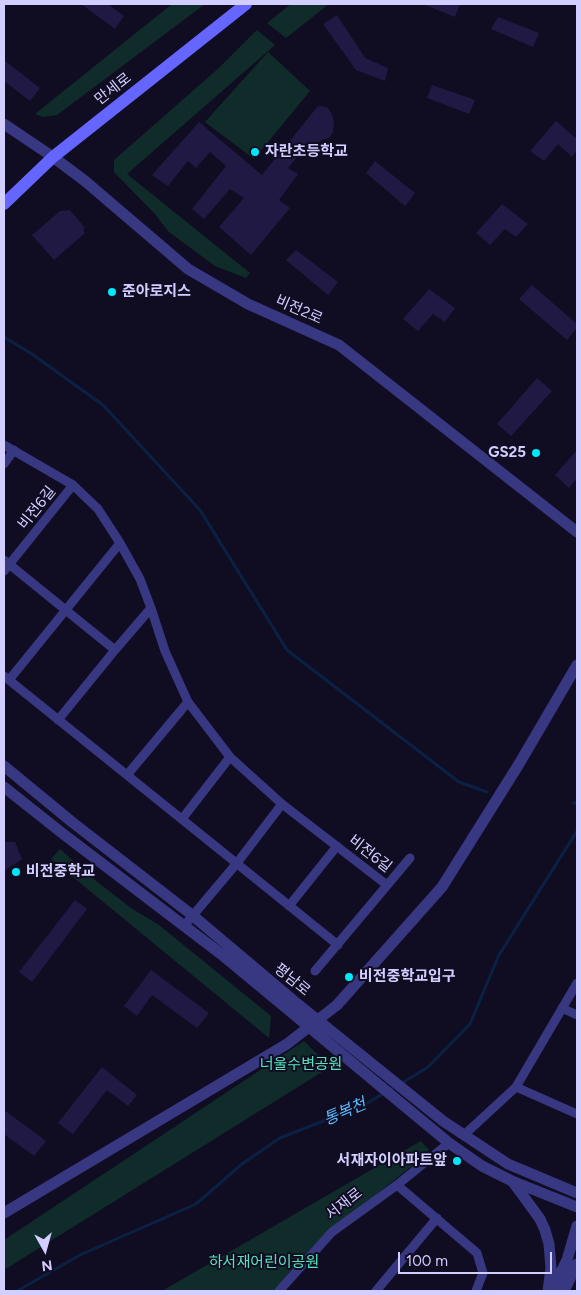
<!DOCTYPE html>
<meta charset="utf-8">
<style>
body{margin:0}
#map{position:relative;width:581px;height:1295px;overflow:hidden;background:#100d22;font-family:Figtree,sans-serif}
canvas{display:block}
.frame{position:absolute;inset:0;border:5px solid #d2ceff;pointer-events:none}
.north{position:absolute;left:20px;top:1225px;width:50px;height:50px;-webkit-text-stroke:4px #100d22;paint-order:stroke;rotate:173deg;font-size:14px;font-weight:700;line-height:20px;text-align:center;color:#d2ceff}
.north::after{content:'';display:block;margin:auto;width:18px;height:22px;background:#d2ceff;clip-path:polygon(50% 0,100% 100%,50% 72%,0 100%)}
.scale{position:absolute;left:398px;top:1252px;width:154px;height:22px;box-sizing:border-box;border:2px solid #d2ceff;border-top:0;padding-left:6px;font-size:15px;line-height:18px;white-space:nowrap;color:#d2ceff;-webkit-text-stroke:4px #100d22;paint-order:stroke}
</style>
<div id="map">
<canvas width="581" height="1295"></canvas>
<div class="frame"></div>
<div class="north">N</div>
<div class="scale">100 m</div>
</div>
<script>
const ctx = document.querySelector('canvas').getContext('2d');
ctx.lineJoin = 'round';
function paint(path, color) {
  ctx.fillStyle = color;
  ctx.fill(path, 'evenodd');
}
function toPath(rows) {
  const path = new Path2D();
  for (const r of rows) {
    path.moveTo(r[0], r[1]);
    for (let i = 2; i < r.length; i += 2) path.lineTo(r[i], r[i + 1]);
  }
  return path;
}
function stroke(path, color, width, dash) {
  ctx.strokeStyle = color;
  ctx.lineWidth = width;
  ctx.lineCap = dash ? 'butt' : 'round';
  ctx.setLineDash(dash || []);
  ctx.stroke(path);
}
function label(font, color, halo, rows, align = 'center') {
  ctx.font = font + ' Figtree,"Noto Sans KR",sans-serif';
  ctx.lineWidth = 4;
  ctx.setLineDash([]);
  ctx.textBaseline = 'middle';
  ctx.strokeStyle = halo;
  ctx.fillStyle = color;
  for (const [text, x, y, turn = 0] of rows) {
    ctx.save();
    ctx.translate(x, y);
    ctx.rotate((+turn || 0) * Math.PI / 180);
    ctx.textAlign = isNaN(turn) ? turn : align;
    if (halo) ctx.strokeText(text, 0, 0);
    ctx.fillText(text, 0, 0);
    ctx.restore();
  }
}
const green = toPath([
 [172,4,205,4,57,115,43,117,35,114],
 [291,4,329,4,286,38,267,23],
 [257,30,275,45,127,174,250,273,246,278,215,266,169,232,154,213,114,172,114,160,220,67],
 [268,52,310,91,254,159,205,122],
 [60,849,91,877,131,908,159,925,271,1016,269,1038,51,859],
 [304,1041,330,1067,4,1270,4,1240],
 [421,1141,429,1150,427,1154,329,1232,278,1291,162,1291]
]);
const stream = toPath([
 [4,337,32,354,103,405,200,510,287,650,459,782,487,792],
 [574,803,577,803],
 [402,1083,428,1067,470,1024,499,955,577,831],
 [17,1291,80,1255,196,1204,242,1164,280,1138,364,1105,396,1086]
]);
const building = toPath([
 [81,4,108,4,124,16,115,29],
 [423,4,460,4,455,17],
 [337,15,365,58,388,68,385,81,356,70,323,24],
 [498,17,539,33,533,47,491,29],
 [4,60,40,88,30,101,4,81],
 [432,85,475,100,469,114,427,98],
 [318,106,327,107,332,114,334,123,333,132,329,138,321,140,308,154,303,150,288,168,298,174,279,200,290,208,251,255,219,227,244,198,230,189,204,219,192,209,226,166,210,152,196,168,188,161,168,186,152,175,199,122,262,175],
 [556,121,577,139,577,150,572,157,558,144,544,161,530,151],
 [375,161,415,193,405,206,366,173],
 [502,204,528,224,516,237,505,229,490,245,476,233],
 [70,210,85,228,83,230,85,233,54,260,32,235,60,211],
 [296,250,338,282,328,295,286,260],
 [532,285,577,324,577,328,567,340,519,299],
 [429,289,455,308,445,322,433,314,418,331,403,319],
 [537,378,552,391,511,436,497,424],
 [577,450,577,478,569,488,555,475],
 [6,842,15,842,22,859,4,871,4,844],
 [75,900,87,909,32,982,19,972],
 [151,970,209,1013,197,1028,152,995,137,1016,124,1006],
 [102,1067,137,1095,128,1106,107,1090,73,1134,58,1123],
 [4,1110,46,1141,34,1156,4,1134]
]);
const minor = toPath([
 [4,445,73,485,98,509,120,543,140,579,151,608,165,651,188,702,230,757,282,804,387,885],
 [4,464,14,450],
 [4,560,115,650],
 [4,571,73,485],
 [4,676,338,945],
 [9,680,120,543],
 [58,720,115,650,151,608],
 [127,775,188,702],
 [182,819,230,757],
 [289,906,337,846],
 [184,926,237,863,282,804],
 [315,971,410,858],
 [562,1008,577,1015],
 [516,1087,577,1114],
 [464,1135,516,1087,577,983],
 [397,1185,477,1253,483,1273,476,1291],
 [279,1291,332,1232,397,1185,449,1143],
 [376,1291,437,1218]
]);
const tertiary = toPath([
 [4,124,53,157,85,181,188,269,248,304,339,345,577,532],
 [4,766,72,822,192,915,294,1001,443,1121,508,1164,577,1193],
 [4,787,62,833,221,954,449,1143,482,1166,512,1181,577,1207],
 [513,1182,540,1219,545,1230,549,1244,551,1268,548,1291],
 [4,1213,287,1044,337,1005,442,887,519,764,577,665],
 [552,1291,567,1260,577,1226],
 [564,1291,577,1264]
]);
const secondary = toPath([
 [4,204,53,157,246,4]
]);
const markers = [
 [255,152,5,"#00e7f9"],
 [112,292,5,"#00e7f9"],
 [536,453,5,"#00e7f9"],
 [16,872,5,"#00e7f9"],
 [349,977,5,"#00e7f9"],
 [457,1161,5,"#00e7f9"]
];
const streetNames = [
 ["만세로",113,89,-38],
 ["비전2로",299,310,24],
 ["비전6길",37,508,-51],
 ["비전6길",370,854,38],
 ["평남로",292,980,39],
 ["서재로",344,1204,-38]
];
const poiNames = [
 ["자란초등학교",265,152],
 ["준아로지스",122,292],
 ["GS25",526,453,"right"],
 ["비전중학교",26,872],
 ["비전중학교입구",359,977],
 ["서재자이아파트앞",447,1161,"right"]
];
const parkNames = [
 ["너울수변공원",301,1065],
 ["하서재어린이공원",264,1263]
];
const waterNames = [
 ["통복천",345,1112,-23]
];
paint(green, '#102c2a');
stroke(stream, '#0a2144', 3);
paint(building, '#201943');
stroke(minor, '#383782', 9);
stroke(tertiary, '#383782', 11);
stroke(secondary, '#6565ff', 12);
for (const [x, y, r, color] of markers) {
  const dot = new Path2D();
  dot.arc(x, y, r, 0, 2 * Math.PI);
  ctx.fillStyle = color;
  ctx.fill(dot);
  stroke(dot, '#100d22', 2);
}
label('15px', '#d2ceff', '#100d22', streetNames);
label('bold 15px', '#d2ceff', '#100d22', poiNames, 'left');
label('15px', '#57e2bb', '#100d22', parkNames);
label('italic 16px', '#5cb8ff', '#100d22', waterNames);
</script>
